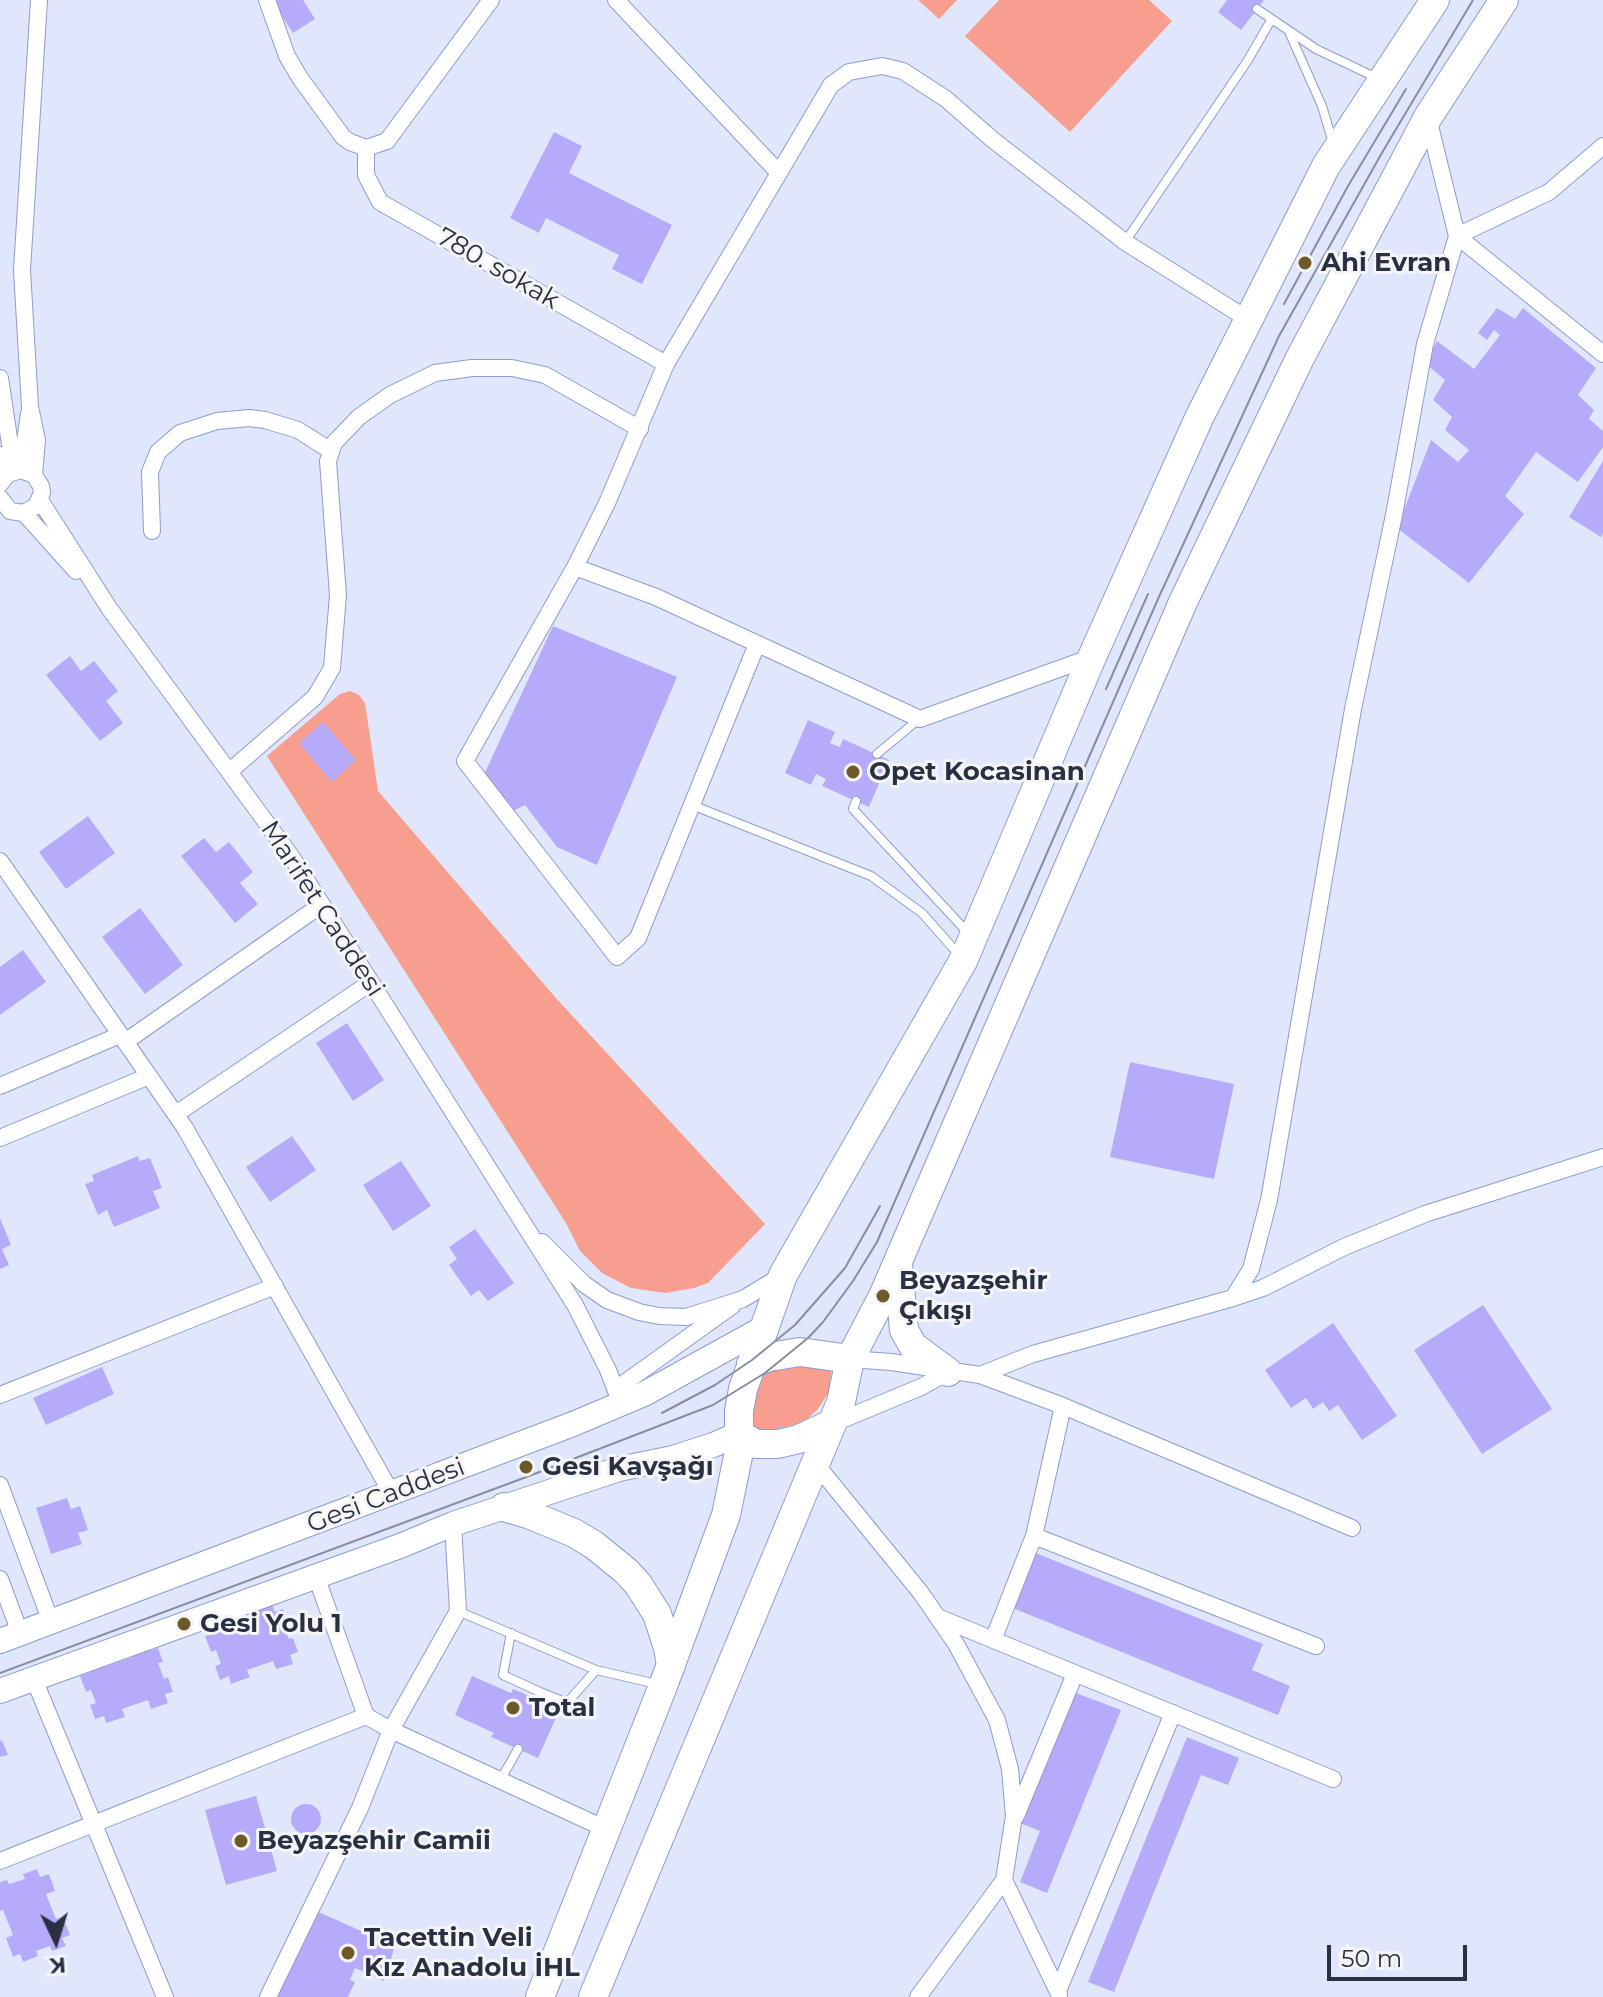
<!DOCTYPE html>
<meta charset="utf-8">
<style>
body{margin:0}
#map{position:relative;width:1603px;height:1997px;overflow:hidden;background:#e0e7fd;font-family:Montserrat,sans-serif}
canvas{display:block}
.north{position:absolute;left:16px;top:1901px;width:80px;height:80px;-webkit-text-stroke:6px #f5f5f5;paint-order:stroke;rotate:176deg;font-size:22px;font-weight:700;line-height:32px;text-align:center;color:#293044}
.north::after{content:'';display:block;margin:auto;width:28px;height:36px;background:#293044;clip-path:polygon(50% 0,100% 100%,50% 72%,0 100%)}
.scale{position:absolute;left:1327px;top:1945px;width:140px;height:36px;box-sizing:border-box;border:4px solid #293044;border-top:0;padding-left:10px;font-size:24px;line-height:28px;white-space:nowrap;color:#293044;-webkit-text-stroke:6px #f5f5f5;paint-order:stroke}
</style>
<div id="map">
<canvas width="1603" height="1997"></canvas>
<div class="north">K</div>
<div class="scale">50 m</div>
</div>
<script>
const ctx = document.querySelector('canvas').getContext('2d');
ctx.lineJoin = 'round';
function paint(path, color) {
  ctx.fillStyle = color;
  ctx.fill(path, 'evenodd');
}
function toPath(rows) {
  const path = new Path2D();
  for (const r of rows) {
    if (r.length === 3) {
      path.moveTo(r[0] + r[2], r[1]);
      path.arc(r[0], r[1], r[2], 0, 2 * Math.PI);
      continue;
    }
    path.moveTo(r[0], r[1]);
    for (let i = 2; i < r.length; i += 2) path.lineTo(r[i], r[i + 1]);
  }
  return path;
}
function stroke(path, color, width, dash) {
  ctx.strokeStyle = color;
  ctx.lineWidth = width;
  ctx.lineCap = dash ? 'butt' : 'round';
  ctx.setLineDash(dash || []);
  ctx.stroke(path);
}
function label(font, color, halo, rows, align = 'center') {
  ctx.font = font + ' Montserrat,sans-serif';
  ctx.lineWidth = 6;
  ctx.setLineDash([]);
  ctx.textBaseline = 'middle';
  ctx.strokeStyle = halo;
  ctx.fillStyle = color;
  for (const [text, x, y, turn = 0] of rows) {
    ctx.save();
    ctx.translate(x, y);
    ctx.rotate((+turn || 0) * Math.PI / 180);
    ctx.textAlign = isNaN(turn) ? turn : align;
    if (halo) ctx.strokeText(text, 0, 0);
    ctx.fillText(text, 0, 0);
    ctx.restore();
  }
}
const green = toPath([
 [918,0,957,0,939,19],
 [999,0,1149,0,1172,21,1070,132,965,36],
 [350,691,359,695,365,703,378,791,555,997,765,1224,708,1283,694,1288,665,1293,631,1288,602,1273,580,1251,566,1223,267,756,340,694],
 [765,1364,827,1367,831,1371,830,1390,818,1409,804,1422,769,1431,758,1430,750,1425,749,1408]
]);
const building = toPath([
 [278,0,303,0,315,19,293,33,273,3],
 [1227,0,1264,0,1241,30,1218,12],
 [554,132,582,146,569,173,672,225,642,284,612,269,619,255,546,218,539,233,510,218],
 [1497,308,1515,319,1523,308,1596,368,1578,395,1594,410,1589,419,1603,431,1603,447,1578,482,1536,452,1505,496,1524,514,1469,583,1397,528,1431,440,1458,462,1469,450,1445,430,1452,417,1433,400,1445,380,1425,363,1437,341,1474,369,1500,335,1494,330,1487,340,1478,333],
 [1603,461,1603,533,1601,537,1569,517],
 [553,626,677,677,597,865,557,847,525,805,511,812,481,781],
 [70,656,81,671,94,661,118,691,106,701,123,723,100,741,46,675],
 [808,720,835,732,830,743,840,747,843,739,889,760,869,807,822,786,826,779,816,774,811,785,785,773],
 [323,722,356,760,332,782,299,743],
 [88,816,115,853,66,889,39,852],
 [204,838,216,852,229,842,253,872,240,883,258,904,235,923,181,856],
 [140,908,183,965,145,994,102,937],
 [23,950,46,982,0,1015,0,967],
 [347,1023,384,1080,353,1101,316,1043],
 [1130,1062,1234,1084,1214,1179,1110,1157],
 [292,1136,316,1170,270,1202,246,1167],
 [138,1156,140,1161,150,1158,162,1188,153,1191,160,1208,114,1227,107,1210,98,1215,85,1184,94,1181,92,1175],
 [401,1161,431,1206,393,1231,363,1185],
 [0,1218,11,1245,2,1249,9,1265,0,1269],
 [475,1229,514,1283,488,1301,479,1290,471,1296,449,1265,457,1259,449,1247],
 [1483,1305,1552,1409,1482,1454,1414,1350],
 [1333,1323,1397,1416,1362,1440,1338,1405,1329,1411,1323,1402,1313,1409,1306,1398,1291,1408,1265,1370],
 [102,1367,114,1394,46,1425,33,1398],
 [67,1498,71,1509,80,1506,88,1530,78,1533,82,1544,51,1554,36,1508],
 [1028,1550,1263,1644,1252,1670,1290,1686,1278,1715,1005,1605],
 [272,1605,275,1612,283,1609,288,1622,283,1624,289,1639,293,1638,298,1652,290,1655,293,1664,276,1669,273,1661,247,1670,250,1677,231,1684,229,1676,220,1680,215,1666,221,1664,216,1650,211,1652,205,1636,213,1634,210,1627,229,1620,232,1627,258,1618,255,1611],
 [147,1644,150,1651,158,1648,163,1662,158,1663,164,1679,168,1677,173,1692,165,1694,168,1703,151,1709,148,1700,122,1709,125,1717,106,1723,104,1716,95,1719,90,1705,96,1703,91,1690,86,1692,80,1676,88,1673,86,1667,105,1660,107,1666,133,1657,131,1650],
 [472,1676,511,1693,513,1689,560,1709,538,1758,491,1737,494,1733,455,1715],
 [1068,1690,1121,1710,1047,1893,1020,1882,1040,1831,1015,1821],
 [1187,1737,1239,1758,1228,1785,1201,1775,1114,1992,1088,1982],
 [2,1740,8,1755,0,1757,0,1741],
 [256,1796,277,1871,226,1885,205,1810],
 [306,1819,15],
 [37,1869,40,1877,49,1874,55,1891,46,1894,56,1919,63,1917,70,1935,62,1938,66,1946,52,1951,50,1946,36,1951,38,1956,23,1962,20,1954,13,1957,6,1938,13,1935,3,1910,0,1911,0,1882,7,1880,9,1884,25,1879,23,1874],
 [314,1910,395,1946,384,1981,355,1968,350,1980,355,1982,348,1997,276,1997]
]);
const service = toPath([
 [1257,9,1316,49,1377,78],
 [1290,34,1322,106,1333,143],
 [1125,242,1248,60,1271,20],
 [877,754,919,719],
 [856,801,853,809,969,934],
 [692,805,871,876,922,913,959,955],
 [458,1611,596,1670],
 [511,1633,503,1675,540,1692],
 [538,1700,540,1692,567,1703,596,1670,657,1684],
 [501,1779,518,1749]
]);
const minor = toPath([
 [267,0,287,56,300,78,343,137,350,142,366,148,387,141,491,0],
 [616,0,779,173],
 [366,148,366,175,380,202,666,364],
 [1457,236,1603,354],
 [1457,236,1549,192,1603,146],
 [0,378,14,471],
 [0,455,3,479],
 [21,470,29,413],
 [34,475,37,440,30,407,22,270,39,0],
 [0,484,8,474,21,470,34,475,41,486,42,493,36,506,24,513,10,511,0,498],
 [40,500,109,608,293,859,575,1305,608,1370,621,1404],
 [24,513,76,571],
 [152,531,150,472,158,452,180,433,217,421,249,418,265,420,298,430,331,451],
 [575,567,465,761,617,957,638,938,757,644],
 [1092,657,920,719,656,597,575,567,607,503,666,364,831,85,849,72,882,66,903,71,946,99,993,140,1125,242,1249,320],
 [229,772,315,697,332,668,338,595,328,461,334,443,359,417,390,395,435,373,472,368,512,368,545,375,640,429],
 [0,861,185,1128,392,1494],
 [125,1042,321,905],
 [0,1086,120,1035],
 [176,1114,370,983],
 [0,1138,149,1076],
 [542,1242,584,1284,607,1300,639,1312,659,1316,686,1317,743,1299,781,1276],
 [1233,1298,1251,1269,1269,1200,1353,709,1394,515,1425,344,1457,236,1428,118],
 [850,1359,891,1362,980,1375,1063,1406,1352,1528],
 [980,1375,1033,1354,1233,1298,1263,1288,1344,1247,1425,1214,1603,1157],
 [616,1389,732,1306],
 [0,1395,275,1286],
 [832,1424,921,1387,948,1372],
 [815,1463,921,1593,956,1644,997,1720,1010,1769,1014,1816,1004,1880,918,1997],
 [0,1485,51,1622],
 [453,1524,458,1611,391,1730,608,1830],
 [1034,1536,1063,1406],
 [0,1579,20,1633],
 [940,1618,1333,1779],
 [993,1640,1034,1536,1316,1646],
 [34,1679,165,1997],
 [1016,1816,1075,1674],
 [0,1861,366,1716],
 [1004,1880,1059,1994],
 [1058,1991,1173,1713],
 [268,1997,360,1808,391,1730,366,1716,316,1576]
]);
const secondary = toPath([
 [0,1641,573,1424,644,1394,762,1329],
 [0,1691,400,1546,453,1524,619,1469,673,1458,713,1445,739,1434]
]);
const trunk = toPath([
 [898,1265,904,1330,913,1346,948,1372],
 [751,1364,769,1357,800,1352,850,1359],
 [831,1424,799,1439,778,1444,756,1444,739,1434,739,1411,743,1389,783,1275,963,961,1092,657,1199,418,1326,166,1435,0],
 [504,1507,528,1514,574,1533,594,1545,626,1571,638,1584,657,1614,668,1648,671,1666],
 [540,1997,663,1686,726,1515,742,1437],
 [593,1997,841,1402,850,1359,883,1296,1183,602,1300,358,1428,117,1504,0]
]);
const tram = toPath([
 [1284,304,1348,186,1406,89],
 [1106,689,1148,594],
 [662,1413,715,1385,752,1360,795,1325,845,1268,880,1206],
 [0,1673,529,1476,713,1405,765,1373,808,1338,823,1322,853,1281,877,1242,1158,599,1279,336,1383,151,1473,0]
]);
const markers = [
 [1305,263,8,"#6c5a28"],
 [853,772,8,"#6c5a28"],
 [883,1296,8,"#6c5a28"],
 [526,1467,8,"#6c5a28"],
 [184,1624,8,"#6c5a28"],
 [513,1708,8,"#6c5a28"],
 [241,1841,8,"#6c5a28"],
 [348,1953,8,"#6c5a28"]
];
const poiNames = [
 ["Ahi Evran",1321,263],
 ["Opet Kocasinan",869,772],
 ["Beyazşehir",899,1281],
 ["Çıkışı",899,1311],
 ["Gesi Kavşağı",542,1467],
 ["Gesi Yolu 1",200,1624],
 ["Total",529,1708],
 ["Beyazşehir Camii",257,1841],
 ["Tacettin Veli",364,1938],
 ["Kız Anadolu İHL",364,1968]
];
const streetNames = [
 ["780. sokak",498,269,30],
 ["Marifet Caddesi",322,909,57],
 ["Gesi Caddesi",386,1496,-21]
];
paint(green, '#f79e8f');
paint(building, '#b6aafb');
stroke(service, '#8c9cce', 10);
stroke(minor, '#8c9cce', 18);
stroke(secondary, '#8c9cce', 26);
stroke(trunk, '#8c9cce', 30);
stroke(service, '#fff', 8);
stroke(minor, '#fff', 16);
stroke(secondary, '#fff', 24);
stroke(trunk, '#fff', 28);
stroke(tram, '#878ea3', 2);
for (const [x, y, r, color] of markers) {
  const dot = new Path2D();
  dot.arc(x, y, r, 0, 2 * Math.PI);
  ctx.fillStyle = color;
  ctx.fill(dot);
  stroke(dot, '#f5f5f5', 3);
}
label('bold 26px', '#293044', '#f5f5f5', poiNames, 'left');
label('26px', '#293044', '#f5f5f5', streetNames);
</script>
